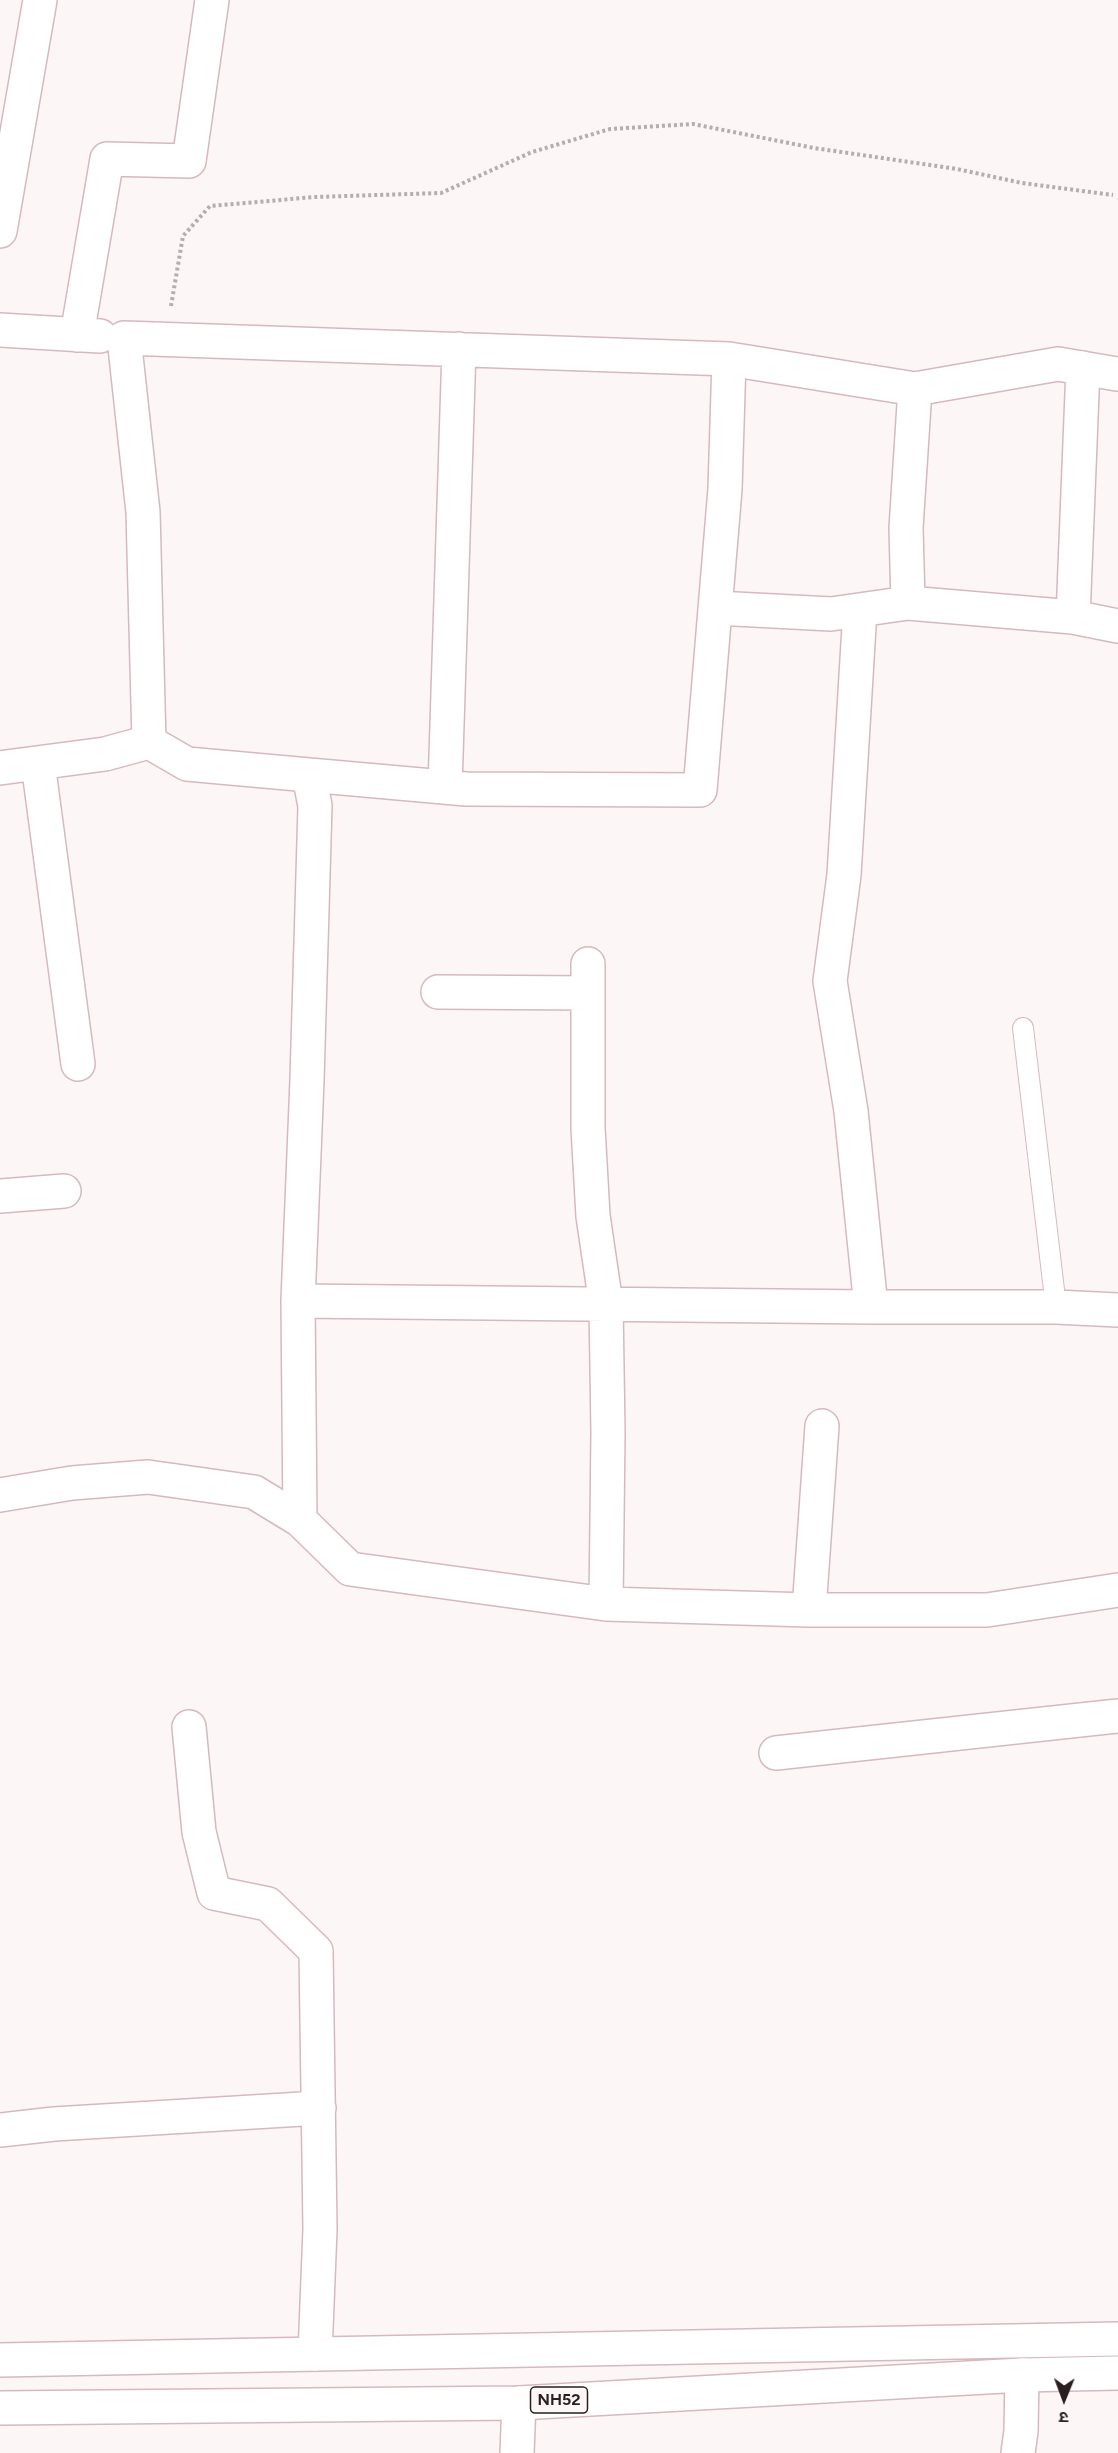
<!DOCTYPE html>
<meta charset="utf-8">
<style>
body{margin:0}
#map{position:relative;width:1118px;height:2453px;overflow:hidden;background:#fcf6f7;font-family:Figtree,"Noto Sans Devanagari",sans-serif}
canvas{display:block}
.north{position:absolute;left:1034px;top:2369px;width:60px;height:60px;-webkit-text-stroke:4px #fcf6f7;paint-order:stroke;rotate:181deg;font-size:16px;font-weight:700;line-height:24px;text-align:center;color:#291e20}
.north::after{content:'';display:block;margin:auto;width:21px;height:27px;background:#291e20;clip-path:polygon(50% 0,100% 100%,50% 72%,0 100%)}
</style>
<div id="map">
<canvas width="1118" height="2453"></canvas>
<div class="north">उ</div>
</div>
<script>
const ctx = document.querySelector('canvas').getContext('2d');
ctx.lineJoin = 'round';
function toPath(rows) {
  const path = new Path2D();
  for (const r of rows) {
    path.moveTo(r[0], r[1]);
    for (let i = 2; i < r.length; i += 2) path.lineTo(r[i], r[i + 1]);
  }
  return path;
}
function stroke(path, color, width, dash) {
  ctx.strokeStyle = color;
  ctx.lineWidth = width;
  ctx.lineCap = dash ? 'butt' : 'round';
  ctx.setLineDash(dash || []);
  ctx.stroke(path);
}
function label(font, color, halo, rows, align = 'center') {
  ctx.font = font + ' Figtree,sans-serif';
  ctx.lineWidth = 6;
  ctx.setLineDash([]);
  ctx.textBaseline = 'middle';
  ctx.strokeStyle = halo;
  ctx.fillStyle = color;
  for (const [text, x, y, turn = 0] of rows) {
    ctx.save();
    ctx.translate(x, y);
    ctx.rotate((+turn || 0) * Math.PI / 180);
    ctx.textAlign = isNaN(turn) ? turn : align;
    if (halo) ctx.strokeText(text, 0, 0);
    ctx.fillText(text, 0, 0);
    ctx.restore();
  }
}
const path = toPath([
 [171,306,183,236,210,206,315,197,441,193,532,152,610,129,693,124,814,148,957,169,1022,183,1113,195]
]);
const service = toPath([
 [1023,1028,1056,1307]
]);
const minor = toPath([
 [0,231,40,0],
 [0,330,100,336],
 [77,335,107,159,189,161,212,0],
 [908,603,1073,617,1083,368],
 [716,608,831,614,908,603,906,528,915,389],
 [1073,617,1118,626],
 [149,742,187,764,309,775,315,806,307,1080,298,1301,300,1520,350,1569,606,1604,809,1610,987,1610,1118,1590],
 [38,763,78,1064],
 [0,768,105,754,149,742,143,512,124,338,729,359,915,389,1058,364,1117,374],
 [309,775,466,789,700,790,725,489,729,359],
 [445,787,459,349],
 [588,964,588,1128,593,1216,606,1304,608,1433,606,1604],
 [438,992,588,993],
 [0,1196,64,1191],
 [298,1301,871,1307,851,1111,830,981,844,875,860,610],
 [871,1307,1056,1307,1118,1310],
 [0,1495,72,1483,148,1477,254,1492,300,1520],
 [809,1610,822,1426],
 [189,1727,199,1832,214,1893,268,1904,316,1951,320,2229,315,2354],
 [776,1753,1118,1716],
 [0,2130,54,2124,319,2108],
 [517,2453,519,2403],
 [1018,2453,1021,2431,1022,2375]
]);
const trunk = toPath([
 [0,2360,1118,2339],
 [0,2408,519,2403,1022,2375,1118,2373]
]);
const shields = [
 [559,2400,57]
];
const shieldNames = [
 ["NH52",559,2400]
];
stroke(service, '#d6b9be', 22);
stroke(minor, '#d6b9be', 36);
stroke(trunk, '#d6b9be', 36);
stroke(path, '#b5adaf', 4, [3, 3]);
stroke(service, '#fff', 20);
stroke(minor, '#fff', 33);
stroke(trunk, '#fff', 33);
for (const [x, y, w] of shields) {
  const box = new Path2D();
  box.roundRect(x - w / 2, y - 13, w, 26, 4.5);
  ctx.fillStyle = '#fcf6f7';
  ctx.fill(box);
  stroke(box, '#291e20', 1.5);
}
label('bold 16px', '#291e20', null, shieldNames);
</script>
